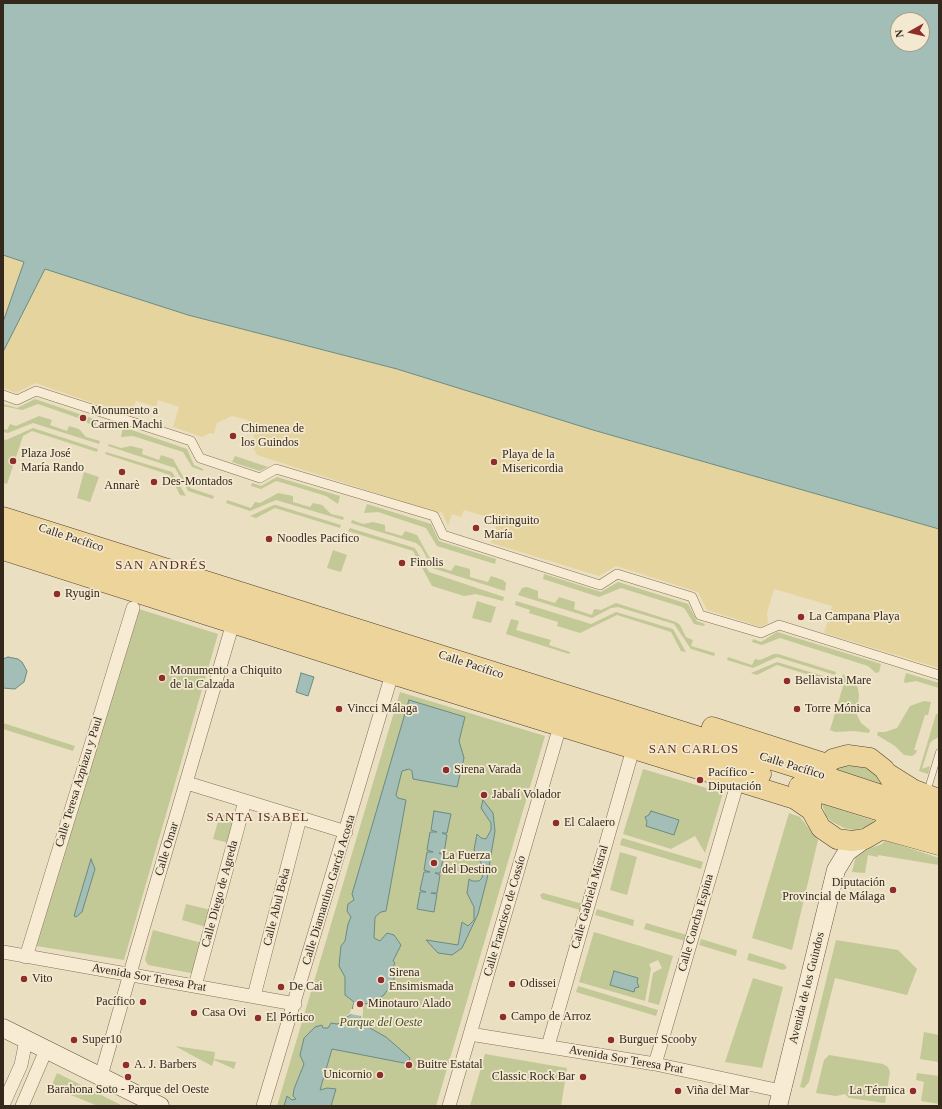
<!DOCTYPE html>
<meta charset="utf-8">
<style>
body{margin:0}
#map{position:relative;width:942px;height:1109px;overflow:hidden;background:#ebdfc1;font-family:"Times New Roman",serif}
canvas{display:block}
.frame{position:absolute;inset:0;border:4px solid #34281d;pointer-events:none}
.north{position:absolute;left:890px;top:12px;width:40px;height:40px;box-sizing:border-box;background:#f3e9d0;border:1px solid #a79c88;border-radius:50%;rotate:262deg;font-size:11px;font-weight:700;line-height:16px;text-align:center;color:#34281d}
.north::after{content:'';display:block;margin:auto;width:14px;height:18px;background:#8f2d2d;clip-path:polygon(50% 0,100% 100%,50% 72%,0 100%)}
</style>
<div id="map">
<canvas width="942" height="1109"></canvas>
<div class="frame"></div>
<div class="north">N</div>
</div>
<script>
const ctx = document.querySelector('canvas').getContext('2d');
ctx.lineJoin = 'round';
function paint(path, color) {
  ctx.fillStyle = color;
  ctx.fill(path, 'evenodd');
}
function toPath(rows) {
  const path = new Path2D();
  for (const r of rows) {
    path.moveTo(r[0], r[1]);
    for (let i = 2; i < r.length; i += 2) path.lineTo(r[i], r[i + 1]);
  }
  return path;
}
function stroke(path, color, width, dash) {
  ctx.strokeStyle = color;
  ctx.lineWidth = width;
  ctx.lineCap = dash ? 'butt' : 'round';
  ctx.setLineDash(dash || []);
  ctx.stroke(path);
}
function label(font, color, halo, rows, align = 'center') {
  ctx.font = font + ' "Times New Roman",serif';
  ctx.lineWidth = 3.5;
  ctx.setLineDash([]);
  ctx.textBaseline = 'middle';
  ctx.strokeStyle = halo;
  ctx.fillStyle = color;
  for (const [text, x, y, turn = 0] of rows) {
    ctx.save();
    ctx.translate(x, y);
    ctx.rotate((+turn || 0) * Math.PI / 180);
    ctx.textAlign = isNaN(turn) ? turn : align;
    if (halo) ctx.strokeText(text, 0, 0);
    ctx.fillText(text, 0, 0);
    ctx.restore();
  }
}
const green = toPath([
 [35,399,97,420,95,428,84,420,38,404,22,410,3,406,3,404,17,408],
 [39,416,52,420,50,425,67,431,69,426,79,429,86,437,100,441,99,444,33,423,8,433,3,432,3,429,7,430,10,424,16,426],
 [123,427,187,449,194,465,203,469,203,471,192,467,183,452,133,436,121,437],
 [33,428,98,449,97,452,32,431,23,436,7,484,3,483,3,439,6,440],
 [109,444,121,448,131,446,143,449,142,454,159,460,161,455,173,459,185,480,192,482,190,488,214,496,213,499,188,491,175,468,108,446],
 [106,452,172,472,186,496,180,495,170,475,105,454],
 [235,456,268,467,260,471,232,462],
 [84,472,99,477,90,502,77,498],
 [277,477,340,496,338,504,326,496,280,482,276,481,261,489,251,486,252,483,261,486],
 [278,493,293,496,293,502,310,507,313,503,322,505,331,514,344,517,343,520,276,500,250,511,226,503,227,500,251,508,255,502,260,503],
 [367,504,431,524,439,541,496,559,495,564,437,546,426,528,378,512,364,513],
 [274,505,276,505,341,525,340,528,275,508,256,518,250,516],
 [352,520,363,524,373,522,385,525,385,531,402,536,405,531,417,535,429,557,435,559,434,565,451,571,455,565,470,569,470,577,488,582,491,576,503,580,506,583,505,591,432,568,421,547,416,543,351,523],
 [350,528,415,548,429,572,504,597,503,601,476,594,464,596,432,586,413,551,348,531],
 [333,550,347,555,341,572,327,568],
 [544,574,601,592,618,582,688,604,697,621,705,624,704,626,694,624,685,609,682,607,621,588,599,597,543,579],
 [527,587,538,591,538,598,555,603,559,597,575,602,574,609,592,615,594,609,601,610,616,603,676,622,680,625,686,637,693,640,691,646,715,653,714,656,691,649,674,624,618,607,611,608,592,618,518,595,522,588],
 [477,601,496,607,491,623,472,618],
 [516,601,591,624,616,612,673,629,686,652,681,651,671,632,617,615,580,633,557,626,558,622,529,613,530,610,515,605],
 [139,609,218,634,124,960,36,946],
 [511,619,519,621,516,630,551,640,549,645,570,652,569,654,506,634],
 [777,632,881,664,879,672,876,673,868,666,780,638,762,645,752,642,753,639,761,642],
 [774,654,778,654,836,672,835,675,777,657,753,668,727,660,728,657,752,665,755,659,760,660],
 [777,662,830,678,832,682,777,665,757,675,751,673],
 [906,673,939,683,939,688,916,681,905,683,904,681],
 [843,674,852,679,857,685,859,694,857,715,861,723,870,730,869,733,854,731,835,732,830,730,843,686,840,685],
 [400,692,545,736,436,1106,277,1106],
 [924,701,931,702,928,715,925,715,914,750,917,750,916,753,912,756,904,755,895,746,877,735,878,732,885,732,897,728,910,706],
 [936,714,939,714,939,737,933,740,930,743,922,769,930,766,928,774,919,771],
 [3,723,75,746,73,751,3,729],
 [866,763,886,787,832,770,837,765],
 [643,769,723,793,705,853,695,836,671,849,623,834],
 [822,804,875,821,869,826,862,828,854,830,844,828,831,821,826,816],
 [789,813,800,817,818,840,792,950,752,938],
 [220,814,236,818,229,843,213,839],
 [622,838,703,862,701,869,620,845],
 [885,840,939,858,939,865,878,855,878,857,868,855,865,873,852,872,856,856,861,852,882,844],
 [620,852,637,857,627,895,610,890],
 [543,893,583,904,580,910,542,899,540,895],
 [186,904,211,910,206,927,182,920],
 [597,909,634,920,633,926,595,915],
 [646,923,687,935,685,941,644,929],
 [153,930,202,943,195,970,191,973,148,965,145,960],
 [594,932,673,956,659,1005,648,1002,653,973,662,968,658,960,649,964,651,969,645,1001,579,982],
 [701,939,737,950,736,956,699,945],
 [836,940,898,950,917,969,907,995,835,978,809,1082,804,1088,800,1087],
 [749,953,784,964,787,968,783,970,747,960],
 [753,978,783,987,762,1068,725,1062],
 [578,986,658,1010,656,1016,576,992],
 [924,1032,939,1035,939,1062,920,1059],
 [175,1046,215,1052,214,1059,236,1062,234,1069,214,1060,212,1066],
 [485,1054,567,1068,561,1106,470,1106],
 [829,1055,883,1064,888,1067,890,1072,885,1103,849,1098,845,1094,836,1096,816,1093,824,1060],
 [57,1073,123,1106,98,1106,51,1087],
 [917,1073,939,1076,939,1104,921,1101,924,1082,916,1080]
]);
const sand = toPath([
 [3,255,188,315,397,369,593,430,939,529,939,668,824,633,832,606,774,589,767,613,768,623,761,627,707,610,698,592,616,566,599,576,491,543,498,520,464,510,461,517,452,514,448,526,442,512,438,513,257,455,253,448,250,447,254,434,247,420,232,416,217,423,214,434,210,433,202,437,173,427,179,407,158,400,156,407,136,401,131,416,35,383,16,393,3,388]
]);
const water = toPath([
 [3,3,939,3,939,529,593,430,397,369,188,315,45,269,3,352,3,322,24,262,3,255,3,3],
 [898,20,922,20,922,44,898,44,898,20],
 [8,657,18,659,22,662,27,671,24,682,15,689,3,688,3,659,8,657],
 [301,673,314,677,308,696,296,692,301,673],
 [409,700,465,717,459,741,464,758,457,787,413,779,412,771,409,769,402,771,396,795,398,798,406,800,386,911,381,912,375,917,374,938,380,941,387,933,394,935,401,945,393,961,395,963,393,967,394,980,384,995,374,1002,364,1004,360,1021,361,1023,386,1037,410,1058,409,1064,332,1049,320,1090,327,1088,336,1089,331,1106,284,1106,287,1096,292,1100,296,1099,293,1096,294,1089,304,1064,300,1055,304,1038,315,1027,322,1025,323,1028,328,1028,331,1023,337,1024,346,1021,346,1018,351,1014,354,1002,345,995,345,977,339,966,341,946,345,941,348,924,351,917,347,911,348,904,354,900,352,894,409,700],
 [483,800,493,813,495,831,487,879,478,914,462,948,452,955,438,953,426,940,458,945,462,922,468,926,474,920,474,907,467,893,469,879,472,881,479,881,482,878,483,872,482,865,474,850,477,834,481,838,486,839,491,830,491,823,481,808,483,800],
 [434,811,451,814,447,833,442,833,447,835,444,853,439,853,444,855,440,873,435,873,440,875,437,893,431,893,437,894,434,912,417,909,420,892,426,892,420,890,424,872,430,872,424,870,427,852,433,852,427,850,430,832,437,832,431,830,434,811],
 [651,811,679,820,674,835,646,826,647,822,645,817,649,815,651,811],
 [91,859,95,869,82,912,76,917,74,916,91,859],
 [614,971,638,978,637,982,639,987,635,988,634,992,610,985,614,971]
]);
const pier = toPath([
 [354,1002,364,1004,362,1021,360,1021,361,1016,351,1014,344,1018,350,1013,351,1009,353,1009]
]);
const service = toPath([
 [927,792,939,752]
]);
const pedestrian = toPath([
 [3,395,17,400,36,391,191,441,200,458,260,478,276,469,434,516,443,535,600,585,617,574,692,597,700,615,761,633,779,625,939,675]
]);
const minor = toPath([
 [187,783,346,832],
 [3,952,295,1004],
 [26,957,133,608],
 [195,986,245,801],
 [254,996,300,818],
 [470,1034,655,1064,781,1091],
 [548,1046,633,749],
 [655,1064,738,781],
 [101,1076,135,956,233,623],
 [3,1105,21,1065,26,1040],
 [22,1106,46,1050],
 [263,1106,392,674],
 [449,1106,560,726]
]);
const secondary = toPath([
 [3,1028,160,1106],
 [778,1106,836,870,847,852,865,839]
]);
const primary = toPath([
 [3,517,836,780,939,814],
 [3,534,185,593,761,774],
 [3,550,392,674,795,799,811,810,821,828,837,839,852,841,865,839,882,829,892,814,896,800,893,783,884,769,870,758,848,755,833,759,817,774,812,790,811,810],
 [712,727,827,764],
 [887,773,914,790,939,799],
 [799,786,939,829],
 [882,829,939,845]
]);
const markers = [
 [83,418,4,"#8f2d2d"],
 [233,436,4,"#8f2d2d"],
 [13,461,4,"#8f2d2d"],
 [494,462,4,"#8f2d2d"],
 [122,472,4,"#8f2d2d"],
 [154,482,4,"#8f2d2d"],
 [476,528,4,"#8f2d2d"],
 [269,539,4,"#8f2d2d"],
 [402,563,4,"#8f2d2d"],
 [57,594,4,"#8f2d2d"],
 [801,617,4,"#8f2d2d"],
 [162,678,4,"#8f2d2d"],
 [787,681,4,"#8f2d2d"],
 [339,709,4,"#8f2d2d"],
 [797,709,4,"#8f2d2d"],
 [446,770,4,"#8f2d2d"],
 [700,780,4,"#8f2d2d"],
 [484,795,4,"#8f2d2d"],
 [556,823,4,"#8f2d2d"],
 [434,863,4,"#8f2d2d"],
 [893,890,4,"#8f2d2d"],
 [24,979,4,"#8f2d2d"],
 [381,980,4,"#8f2d2d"],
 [512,984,4,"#8f2d2d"],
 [281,987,4,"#8f2d2d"],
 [143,1002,4,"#8f2d2d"],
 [360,1004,4,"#8f2d2d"],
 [194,1013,4,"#8f2d2d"],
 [503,1017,4,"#8f2d2d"],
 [258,1018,4,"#8f2d2d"],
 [74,1040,4,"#8f2d2d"],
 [611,1040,4,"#8f2d2d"],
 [126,1065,4,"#8f2d2d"],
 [409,1065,4,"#8f2d2d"],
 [380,1075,4,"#8f2d2d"],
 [128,1077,4,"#8f2d2d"],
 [583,1077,4,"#8f2d2d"],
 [678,1091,4,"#8f2d2d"],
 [913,1091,4,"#8f2d2d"]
];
const poiNames = [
 ["Monumento a",91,411],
 ["Carmen Machi",91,425],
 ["Chimenea de",241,429],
 ["los Guindos",241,443],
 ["Plaza José",21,454],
 ["María Rando",21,468],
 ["Playa de la",502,455],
 ["Misericordia",502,469],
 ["Des-Montados",162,482],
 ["Annarè",122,486,"center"],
 ["Chiringuito",484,521],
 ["María",484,535],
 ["Noodles Pacifico",277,539],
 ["Finolis",410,563],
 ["Ryugin",65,594],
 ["La Campana Playa",809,617],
 ["Monumento a Chiquito",170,671],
 ["de la Calzada",170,685],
 ["Bellavista Mare",795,681],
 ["Vincci Málaga",347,709],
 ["Torre Mónica",805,709],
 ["Sirena Varada",454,770],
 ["Pacífico -",708,773],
 ["Diputación",708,787],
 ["Jabalí Volador",492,795],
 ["El Calaero",564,823],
 ["La Fuerza",442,856],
 ["del Destino",442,870],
 ["Diputación",885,883,"right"],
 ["Provincial de Málaga",885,897,"right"],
 ["Sirena",389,973],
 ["Ensimismada",389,987],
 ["Vito",32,979],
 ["Odissei",520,984],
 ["De Cai",289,987],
 ["Pacífico",135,1002,"right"],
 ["Minotauro Alado",368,1004],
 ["Casa Ovi",202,1013],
 ["Campo de Arroz",511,1017],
 ["El Pórtico",266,1018],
 ["Super10",82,1040],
 ["Burguer Scooby",619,1040],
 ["A. J. Barbers",134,1065],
 ["Buitre Estatal",417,1065],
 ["Unicornio",372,1075,"right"],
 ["Classic Rock Bar",575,1077,"right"],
 ["Barahona Soto - Parque del Oeste",128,1090,"center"],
 ["Viña del Mar",686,1091],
 ["La Térmica",905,1091,"right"]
];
const streetNames = [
 ["Calle Pacífico",71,538,18],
 ["Calle Pacífico",471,665,18],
 ["Calle Pacífico",792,766,17],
 ["Calle Teresa Azpiazu y Paul",79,782,-73],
 ["Calle Omar",167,849,-73],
 ["Calle Diamantino García Acosta",329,890,-73],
 ["Calle Diego de Agreda",220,894,-75],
 ["Calle Gabriela Mistral",590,897,-74],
 ["Calle Abul Beka",277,907,-76],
 ["Calle Francisco de Cossío",505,916,-74],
 ["Calle Concha Espina",696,923,-74],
 ["Avenida Sor Teresa Prat",149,978,10],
 ["Avenida de los Guindos",807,988,-76],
 ["Avenida Sor Teresa Prat",626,1060,10]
];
const parkNames = [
 ["Parque del Oeste",381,1023]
];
const neighbourhoodNames = [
 ["SAN ANDRÉS",161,566],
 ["SAN CARLOS",694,750],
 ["SANTA ISABEL",258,818]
];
paint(green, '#c2c896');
paint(sand, '#e6d49f');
paint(water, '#a3beb6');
stroke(water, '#6b8b83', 1);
paint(pier, '#ebdfc1');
stroke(service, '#83705a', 7);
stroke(pedestrian, '#83705a', 10);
stroke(minor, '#83705a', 14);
stroke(secondary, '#65513d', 19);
stroke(primary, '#513f2e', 21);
stroke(service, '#f7ecd3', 6);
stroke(pedestrian, '#f7ecd3', 9);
stroke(minor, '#f7ecd3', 13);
stroke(secondary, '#f7ecd3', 18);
stroke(primary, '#edd49a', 20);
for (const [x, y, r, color] of markers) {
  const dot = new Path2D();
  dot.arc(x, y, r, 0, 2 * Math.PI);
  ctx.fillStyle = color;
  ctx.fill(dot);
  stroke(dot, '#f3e9d0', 1.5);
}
label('12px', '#34281d', '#f3e9d0', poiNames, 'left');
label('12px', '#34281d', '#f3e9d0', streetNames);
label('italic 12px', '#444f25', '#f3e9d0', parkNames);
ctx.letterSpacing = '1px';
label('13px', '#5e2d1f', '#f3e9d0', neighbourhoodNames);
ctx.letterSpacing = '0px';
</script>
